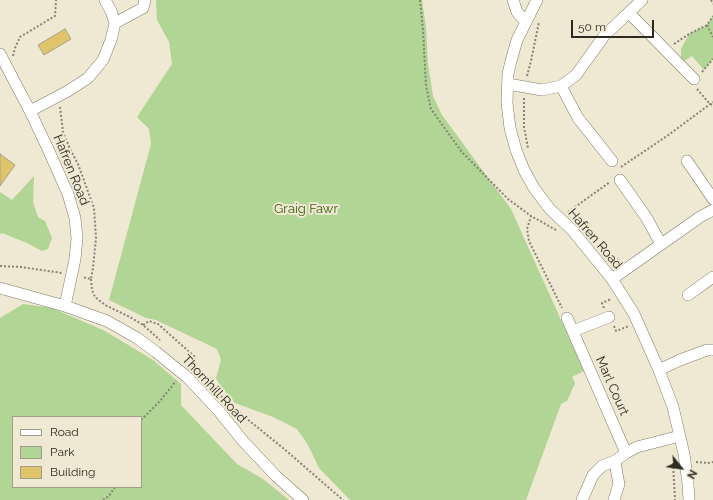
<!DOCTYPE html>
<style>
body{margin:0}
#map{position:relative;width:713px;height:500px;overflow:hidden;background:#efe8d2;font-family:Raleway,sans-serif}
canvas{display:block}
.legend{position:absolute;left:12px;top:416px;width:130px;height:72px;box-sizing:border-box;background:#efe8d2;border:1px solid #a19c8b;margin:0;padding:5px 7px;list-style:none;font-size:12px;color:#2c2a21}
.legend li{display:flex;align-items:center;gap:8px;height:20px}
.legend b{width:20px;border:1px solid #a19c8b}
.north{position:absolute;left:661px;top:448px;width:40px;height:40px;-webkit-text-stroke:3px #efe8d2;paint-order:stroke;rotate:120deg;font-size:11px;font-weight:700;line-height:16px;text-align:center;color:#2c2a21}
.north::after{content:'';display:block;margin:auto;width:14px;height:18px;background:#2c2a21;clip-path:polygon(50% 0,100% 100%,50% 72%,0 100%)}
.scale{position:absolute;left:571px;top:20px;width:83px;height:18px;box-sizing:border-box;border:2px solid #2c2a21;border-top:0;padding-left:5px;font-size:12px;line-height:14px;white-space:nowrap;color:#2c2a21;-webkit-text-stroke:3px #efe8d2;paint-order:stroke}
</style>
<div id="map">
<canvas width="713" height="500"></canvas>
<ul class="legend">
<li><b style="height:5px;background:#fff"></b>Road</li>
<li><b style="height:11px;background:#b0d594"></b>Park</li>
<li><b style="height:11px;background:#dfc46a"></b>Building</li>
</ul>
<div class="north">N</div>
<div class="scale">50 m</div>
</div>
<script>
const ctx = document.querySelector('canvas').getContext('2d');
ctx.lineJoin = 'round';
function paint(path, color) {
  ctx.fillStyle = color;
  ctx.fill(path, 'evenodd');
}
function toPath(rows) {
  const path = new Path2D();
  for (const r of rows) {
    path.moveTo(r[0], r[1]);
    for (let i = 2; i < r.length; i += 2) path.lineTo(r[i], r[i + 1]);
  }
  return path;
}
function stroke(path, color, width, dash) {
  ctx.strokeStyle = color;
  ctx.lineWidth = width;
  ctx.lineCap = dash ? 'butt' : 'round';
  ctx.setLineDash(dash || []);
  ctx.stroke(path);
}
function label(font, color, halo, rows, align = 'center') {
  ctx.font = font + ' Raleway,sans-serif';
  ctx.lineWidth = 4;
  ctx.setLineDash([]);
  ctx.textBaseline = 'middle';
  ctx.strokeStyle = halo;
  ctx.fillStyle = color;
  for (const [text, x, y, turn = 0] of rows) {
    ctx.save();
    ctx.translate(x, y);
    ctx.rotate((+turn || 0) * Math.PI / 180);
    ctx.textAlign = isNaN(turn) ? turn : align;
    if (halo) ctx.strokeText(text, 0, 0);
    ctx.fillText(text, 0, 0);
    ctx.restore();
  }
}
const green = toPath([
 [156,0,422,0,426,27,428,64,433,96,442,115,511,209,584,371,572,377,575,383,567,401,561,404,526,500,350,500,319,468,308,445,297,429,273,417,235,403,220,386,216,378,221,360,217,349,156,320,146,318,109,300,151,144,149,129,137,117,172,64,169,42,157,20],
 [713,16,713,59,704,70,692,56,684,61,681,59,681,49,689,34,707,25],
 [34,176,33,202,38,217,45,221,52,238,48,249,42,251,27,243,2,233,0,234,0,192,12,200],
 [23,304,52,308,105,331,153,360,181,384,181,405,237,464,263,479,289,500,0,500,0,318],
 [13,417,141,417,141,487,13,487]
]);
const building = toPath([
 [65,29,71,39,44,55,38,45,65,29],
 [0,154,15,165,0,186,0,154]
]);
const path = toPath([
 [420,0,423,30,426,86,431,109,461,151,508,199,531,216],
 [711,0,713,4],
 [707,25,713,37],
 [674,44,689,34,707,25,713,16],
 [13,56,15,48,20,37,55,16,56,0],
 [702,72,713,59],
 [527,76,531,61,539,22],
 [697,89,710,104,713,105],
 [524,98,524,127,528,148],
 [60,107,63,132,70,149,78,164,94,208,96,238,93,268,91,279,82,277],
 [621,167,667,136,713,102],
 [568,212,610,182],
 [556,230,531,216,527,229,529,241,562,308],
 [0,266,21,267,62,273],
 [91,279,92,290,95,297,105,305,130,317,143,325,160,340],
 [604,308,602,303,611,299],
 [143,325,149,321,158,324,195,357,195,361,191,365],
 [614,326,616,331,629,326],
 [221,396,252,423,283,448,343,500],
 [141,420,160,401,176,381],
 [696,462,708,463,713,462],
 [673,463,675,500],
 [103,500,109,496,115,487]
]);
const minor = toPath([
 [513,0,517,12,526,22],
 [537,0,517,40,511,61,508,74,507,103,510,128,516,150,524,170,534,188,549,208,572,230,612,279,634,314,659,370,673,407,684,454,688,484,689,500],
 [629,13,694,79],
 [115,23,143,8,145,0],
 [0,54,30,111,48,149,68,194,75,218,77,238,75,259,65,306],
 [508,84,542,90,561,86,576,75,604,36,642,0],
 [561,86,578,118,612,161],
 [30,111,68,91,88,78,103,60,111,40,115,23,111,11,105,0],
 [687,161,713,199],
 [620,180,646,217,661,244],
 [612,279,700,217,713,210],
 [0,288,65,306,107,321,137,338,156,352,187,377,218,410,243,441,276,476,303,500],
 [688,295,713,277],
 [567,318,626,453,637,447,680,436],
 [573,331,609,317],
 [659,370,680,360,707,350,713,350],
 [582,500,593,475,602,466,615,461,626,453],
 [614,500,619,484,617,474,615,461]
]);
const streetNames = [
 ["Hafren Road",71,170,68],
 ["Hafren Road",595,239,49],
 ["Marl Court",612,386,66],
 ["Thornhill Road",214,389,47]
];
const parkNames = [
 ["Graig Fawr",306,209]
];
paint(green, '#b0d594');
paint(building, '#dfc46a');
stroke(building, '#a8a28d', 1);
stroke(minor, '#807a66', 12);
stroke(path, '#888374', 2, [2, 2]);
stroke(minor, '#fff', 11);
label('13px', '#2c2a21', '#efe8d2', streetNames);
label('13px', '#3b6110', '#efe8d2', parkNames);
</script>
